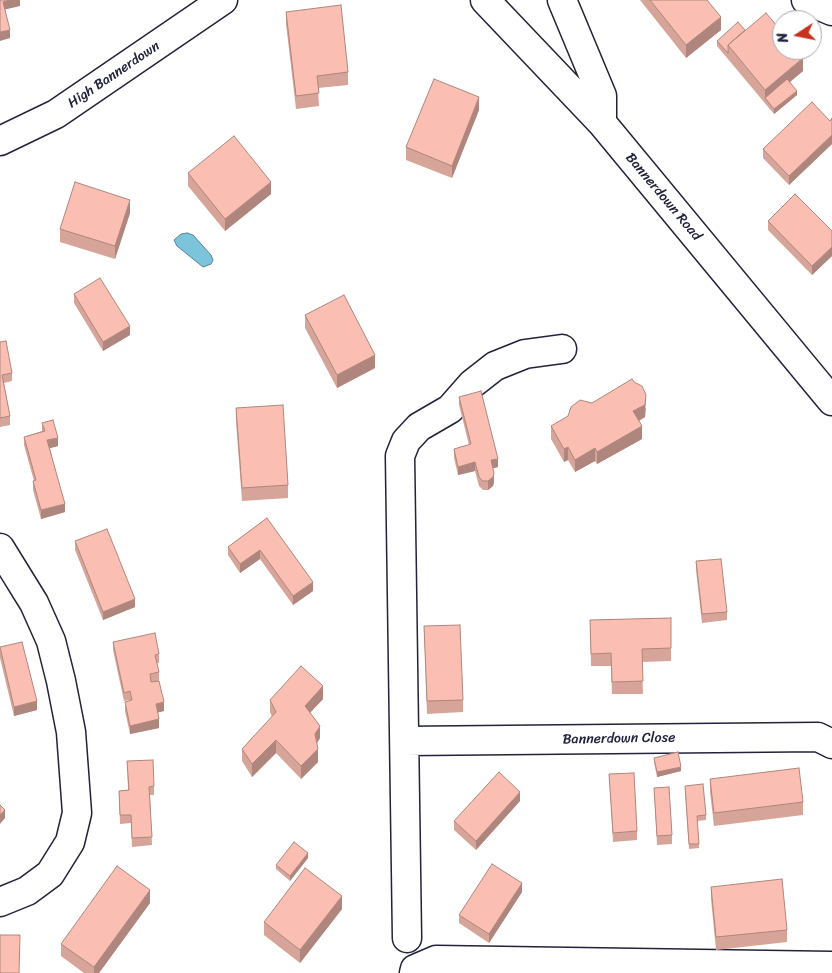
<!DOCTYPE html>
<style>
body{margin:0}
#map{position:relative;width:832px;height:973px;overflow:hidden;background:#fff;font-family:Sriracha,sans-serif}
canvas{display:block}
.north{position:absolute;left:772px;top:10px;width:50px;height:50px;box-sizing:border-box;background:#fff;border:1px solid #a7a7b1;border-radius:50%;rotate:259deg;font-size:14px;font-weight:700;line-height:20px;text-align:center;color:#22223b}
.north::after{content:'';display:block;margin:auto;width:18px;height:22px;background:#c8321e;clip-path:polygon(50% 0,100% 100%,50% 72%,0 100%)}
</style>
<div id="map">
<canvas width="832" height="973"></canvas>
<div class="north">N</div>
</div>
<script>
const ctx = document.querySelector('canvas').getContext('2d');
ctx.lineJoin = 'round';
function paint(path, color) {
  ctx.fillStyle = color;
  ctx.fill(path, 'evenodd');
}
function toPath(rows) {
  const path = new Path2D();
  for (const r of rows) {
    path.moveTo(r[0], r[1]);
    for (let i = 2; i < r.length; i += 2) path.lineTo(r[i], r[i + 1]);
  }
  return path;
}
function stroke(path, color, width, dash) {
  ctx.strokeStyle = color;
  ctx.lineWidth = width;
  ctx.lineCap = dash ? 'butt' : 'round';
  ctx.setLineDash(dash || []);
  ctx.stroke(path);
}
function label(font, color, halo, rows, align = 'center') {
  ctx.font = font + ' Sriracha,sans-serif';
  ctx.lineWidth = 4;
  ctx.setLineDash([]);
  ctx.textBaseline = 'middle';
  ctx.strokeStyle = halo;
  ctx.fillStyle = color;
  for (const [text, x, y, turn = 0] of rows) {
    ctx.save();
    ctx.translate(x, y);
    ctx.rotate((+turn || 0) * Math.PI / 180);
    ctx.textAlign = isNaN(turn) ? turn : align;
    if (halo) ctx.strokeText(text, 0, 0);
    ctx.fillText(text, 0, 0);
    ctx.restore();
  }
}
const water = toPath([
 [187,233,193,235,211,255,213,260,211,264,203,267,177,246,174,240,181,234,187,233]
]);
const minor = toPath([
 [485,0,602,123,832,401],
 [562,0,602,96,602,123],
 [806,0,832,11],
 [0,141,56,114,223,0],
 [0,548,34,603,51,641,61,681,71,732,77,813,70,842,50,874,27,891,0,902],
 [405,741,818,737,832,744],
 [407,938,400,456,406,441,419,427,450,409,472,384,495,366,525,354,562,349],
 [414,973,415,969,436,960,832,966]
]);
const wall = toPath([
 [640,0,707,0,721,30,686,58],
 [286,12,348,72,348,85,318,88,319,106,296,109,286,24],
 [745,30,803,71,790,82,797,95,774,114,717,46,717,41],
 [479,110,452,178,406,160,406,147],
 [832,118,832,144,789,185,763,158,763,149,830,121],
 [188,173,271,194,225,231,188,186],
 [130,213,115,259,60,242,60,229],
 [768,221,832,231,832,256,812,275,768,230],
 [74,294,130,335,103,351,74,303],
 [305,315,375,368,337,388,305,328],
 [0,342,12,373,12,381,4,383,10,416,10,425,0,427],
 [459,397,498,467,493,468,494,482,493,486,488,490,483,490,479,486,475,471,458,475,454,458,454,449,469,445,459,405],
 [236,408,288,485,288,498,242,501,236,421],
 [646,408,645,417,639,421,642,439,597,464,595,461,575,472,568,460,564,462,551,439,551,426],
 [42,423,58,446,50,448,65,512,41,519,33,490,33,481,34,481,24,445,24,437,42,431],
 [267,518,313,591,293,605,260,559,240,573,228,555,228,547],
 [75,541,135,607,103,620,75,550],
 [696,561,727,612,727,620,702,623,696,570],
 [671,618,671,661,642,662,643,694,612,694,611,666,591,666,590,620],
 [424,626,463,700,463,712,427,714],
 [113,642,159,654,159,663,157,663,159,672,159,681,164,711,158,712,159,728,130,734,125,711,125,702,130,701,130,700,124,701,113,650],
 [0,647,37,710,14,716,0,658],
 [323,699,310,713,320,738,317,743,318,762,301,779,276,753,252,777,242,761,242,749,272,717,270,712,270,700],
 [654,758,681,771,657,777,654,762],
 [127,761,154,786,154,795,150,795,152,845,132,847,131,823,120,824,119,791,128,790],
 [609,774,637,831,637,840,613,842],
 [710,779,803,802,803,815,714,826,710,792],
 [654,788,672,835,672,844,657,845],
 [685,790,706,815,706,820,697,821,699,848,689,849],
 [520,801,476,850,454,830,454,821],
 [308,858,290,881,276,869,276,865],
 [711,887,787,930,787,942,716,950,711,899],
 [522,892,489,943,459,923,459,915],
 [150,903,99,973,84,973,61,956,61,944],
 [342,909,300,963,264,935,264,922]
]);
const shadedWall = toPath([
 [10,0,20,0,20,6,3,10,3,2],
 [721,17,721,30,686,58,686,45],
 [10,30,10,38,0,41,0,32],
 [803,58,803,71,767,101,765,98,765,90],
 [797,91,797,95,774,114,774,109],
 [479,97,479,110,452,178,452,166],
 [832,135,832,144,789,185,789,176],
 [271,182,271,194,225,231,225,219],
 [130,200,130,213,115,259,115,246],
 [832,247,832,256,812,275,812,266],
 [130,326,130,335,103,351,103,342],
 [375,355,375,368,337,388,337,375],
 [646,395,645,417,633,424,633,411],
 [642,426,642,439,597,464,597,452],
 [58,438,58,446,47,449,47,440],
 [568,447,568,460,564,462,564,449],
 [595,448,595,461,575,472,575,460],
 [498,459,498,467,491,469,491,460],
 [475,462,475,471,458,475,458,467],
 [494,473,494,482,493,486,488,490,488,481],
 [65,504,65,512,41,519,41,510],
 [260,550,260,559,240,573,240,564],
 [313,582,313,591,293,605,293,596],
 [135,599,135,607,103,620,103,612],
 [323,686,323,699,305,718,305,706],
 [37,701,37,710,14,716,14,707],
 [164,702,164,711,156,713,156,704],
 [159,719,159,728,130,734,130,726],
 [320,726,320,738,315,746,315,734],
 [276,740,276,753,252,777,252,764],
 [318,749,318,762,301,779,301,766],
 [681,767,681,771,657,777,657,772],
 [520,792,520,801,476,850,476,841],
 [5,810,5,818,0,824,0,815],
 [308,853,308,858,290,881,290,876],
 [522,883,522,892,489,943,489,934],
 [150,890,150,903,99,973,94,973,94,967],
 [342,896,342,909,300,963,300,950]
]);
const building = toPath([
 [0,0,10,0,3,2,10,30,0,32,0,0],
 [650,0,707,0,721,17,686,45,650,0],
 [341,5,348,72,317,76,319,93,296,96,286,12,341,5],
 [766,13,782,32,782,50,797,50,803,58,765,90,728,45,766,13],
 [738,22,745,30,728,45,728,53,717,41,738,22],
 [434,79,479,97,452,166,406,147,434,79],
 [787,79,797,91,774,109,765,98,787,79],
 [812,102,830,121,832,118,832,135,789,176,763,149,812,102],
 [234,136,271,182,225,219,188,173,234,136],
 [75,182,130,200,115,246,60,229,75,182],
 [795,194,832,231,832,247,812,266,768,221,795,194],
 [100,278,130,326,103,342,74,294,100,278],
 [344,295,375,355,337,375,305,315,344,295],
 [6,341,12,373,2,375,10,416,0,418,0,342,6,341],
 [632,379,634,382,642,386,646,395,645,405,633,411,642,426,597,452,595,448,575,460,568,447,564,449,551,426,568,416,571,407,580,400,592,403,632,379],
 [481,391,498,459,491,460,494,473,493,477,488,481,483,481,479,477,475,462,458,467,454,449,471,444,459,397,481,391],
 [283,405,288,485,242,488,236,408,283,405],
 [53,420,58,438,47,440,65,504,41,510,33,481,36,480,24,437,45,431,42,423,53,420],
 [267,518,313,582,293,596,260,550,240,564,228,547,267,518],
 [107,529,135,599,103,612,75,541,107,529],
 [721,559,727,612,702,614,696,561,721,559],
 [671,618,671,648,642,649,643,681,612,682,611,653,591,654,590,620,671,618],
 [460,625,463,700,427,701,424,626,460,625],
 [155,633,159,654,155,655,159,672,150,674,151,682,159,681,164,702,156,704,159,719,130,726,125,702,132,700,130,691,124,693,113,642,155,633],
 [22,642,37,701,14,707,0,647,22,642],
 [301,666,323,686,305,706,320,726,315,734,318,749,301,766,276,740,252,764,242,749,276,712,270,700,301,666],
 [678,752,681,767,657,772,654,758,678,752],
 [153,760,154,786,149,787,152,837,132,838,131,815,120,815,119,791,129,790,127,761,153,760],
 [799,768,803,802,714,813,710,779,799,768],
 [499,772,520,792,476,841,454,821,499,772],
 [634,773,637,831,613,833,609,774,634,773],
 [703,784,706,815,697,816,699,844,689,844,685,786,703,784],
 [669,787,672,835,657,836,654,788,669,787],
 [0,805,5,810,0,815,0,805],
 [294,842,308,853,290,876,276,865,294,842],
 [492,864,522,883,489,934,459,915,492,864],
 [117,866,150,890,94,967,61,944,117,866],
 [305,868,342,896,300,950,264,922,305,868],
 [782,879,787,930,716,937,711,887,782,879],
 [0,935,20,935,19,973,0,973,0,935]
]);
const streetNames = [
 ["High Bannerdown",114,75,-34],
 ["Bannerdown Road",663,197,50],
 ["Bannerdown Close",619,739,-1]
];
paint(water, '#7bc4db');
stroke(water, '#57839b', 1);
stroke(minor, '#22223b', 31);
stroke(minor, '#fff', 28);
paint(wall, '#d7a499');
paint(shadedWall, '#af867d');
paint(building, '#fabfb2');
stroke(building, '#af867d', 1);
label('14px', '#22223b', '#fff', streetNames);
</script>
